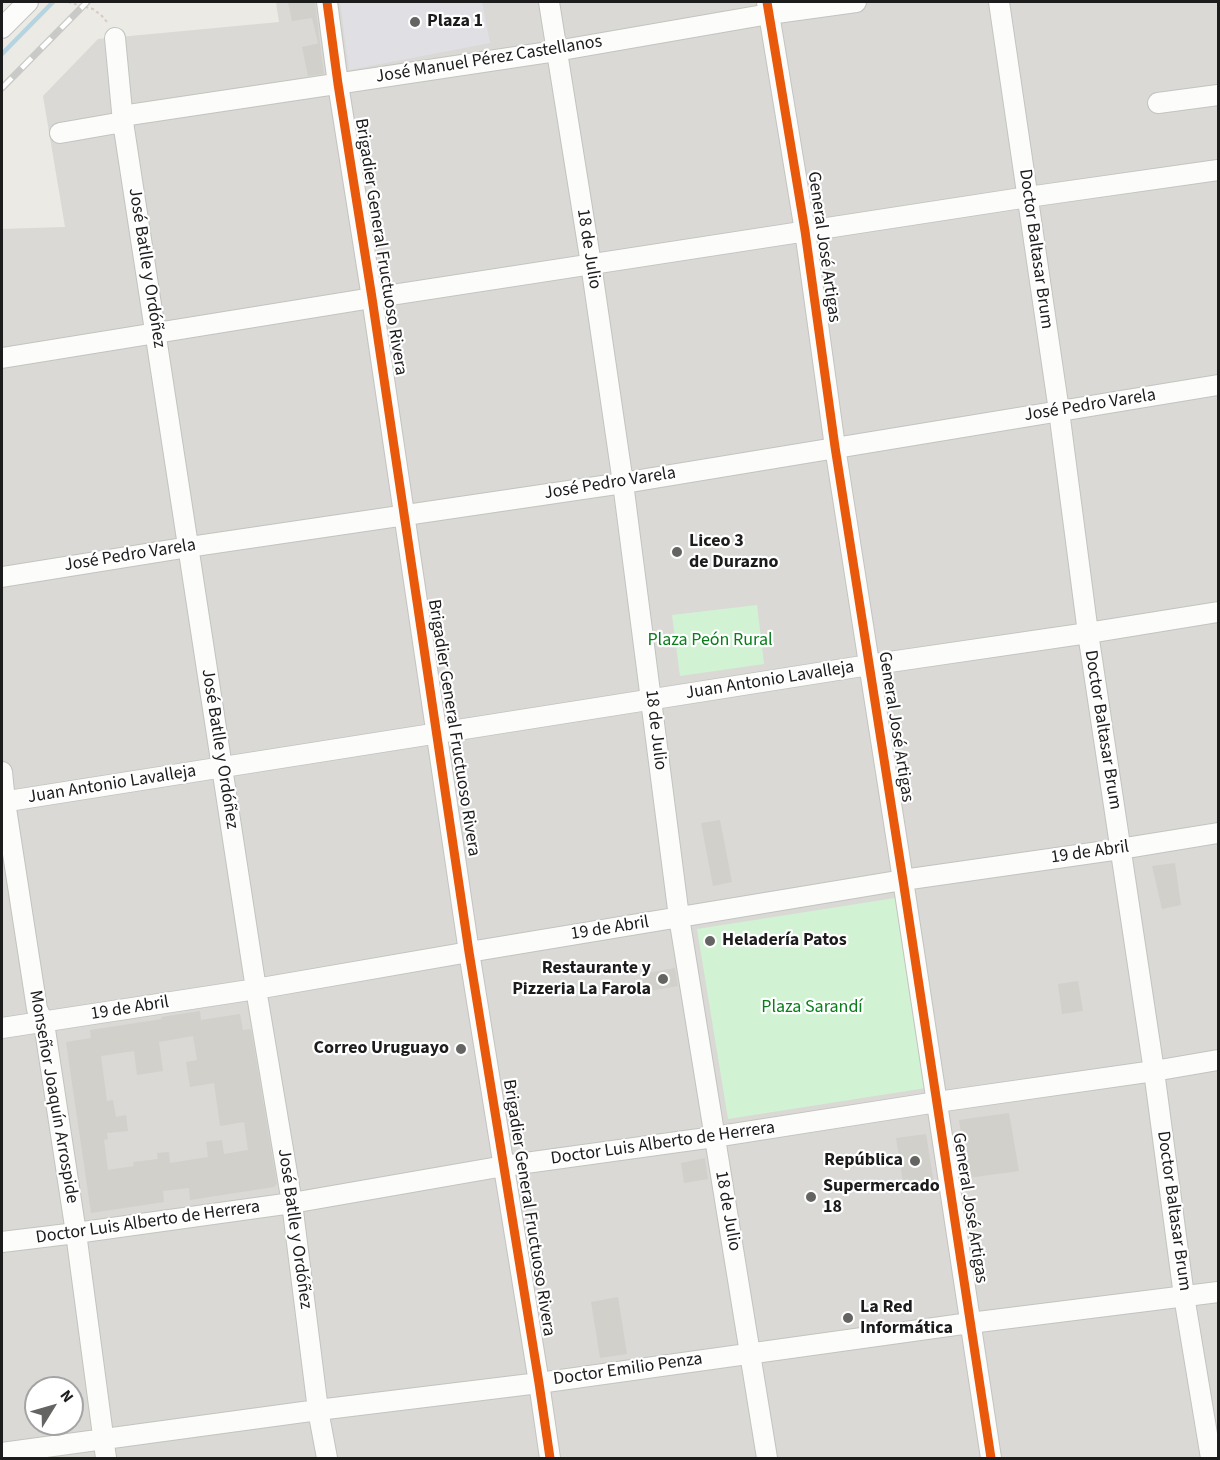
<!DOCTYPE html>
<meta charset="utf-8">
<style>
body{margin:0}
#map{position:relative;width:1220px;height:1460px;overflow:hidden;background:#ebeae4;font-family:"Source Sans 3",sans-serif}
canvas{display:block}
.frame{position:absolute;inset:0;border:3px solid #1c1c1c;pointer-events:none}
.north{position:absolute;left:24px;top:1376px;width:60px;height:60px;box-sizing:border-box;background:#fff;border:2px solid #a4a4a4;border-radius:50%;rotate:53deg;font-size:16px;font-weight:700;line-height:24px;text-align:center;color:#1c1c1c}
.north::after{content:'';display:block;margin:auto;width:21px;height:27px;background:#646462;clip-path:polygon(50% 0,100% 100%,50% 72%,0 100%)}
</style>
<div id="map">
<canvas width="1220" height="1460"></canvas>
<div class="frame"></div>
<div class="north">N</div>
</div>
<script>
const ctx = document.querySelector('canvas').getContext('2d');
ctx.lineJoin = 'round';
function paint(path, color) {
  ctx.fillStyle = color;
  ctx.fill(path, 'evenodd');
}
function toPath(rows) {
  const path = new Path2D();
  for (const r of rows) {
    path.moveTo(r[0], r[1]);
    for (let i = 2; i < r.length; i += 2) path.lineTo(r[i], r[i + 1]);
  }
  return path;
}
function stroke(path, color, width, dash) {
  ctx.strokeStyle = color;
  ctx.lineWidth = width;
  ctx.lineCap = dash ? 'butt' : 'round';
  ctx.setLineDash(dash || []);
  ctx.stroke(path);
}
function label(font, color, halo, rows, align = 'center') {
  ctx.font = font + ' "Source Sans 3",sans-serif';
  ctx.lineWidth = 4.5;
  ctx.setLineDash([]);
  ctx.textBaseline = 'middle';
  ctx.strokeStyle = halo;
  ctx.fillStyle = color;
  for (const [text, x, y, turn = 0] of rows) {
    ctx.save();
    ctx.translate(x, y);
    ctx.rotate((+turn || 0) * Math.PI / 180);
    ctx.textAlign = isNaN(turn) ? turn : align;
    if (halo) ctx.strokeText(text, 0, 0);
    ctx.fillText(text, 0, 0);
    ctx.restore();
  }
}
const residential = toPath([
 [276,2,1218,2,1218,1458,2,1458,2,229,65,227,43,96,98,39,279,22],
 [36,1388,72,1388,72,1424,36,1424]
]);
const park = toPath([
 [757,605,764,664,680,676,672,615],
 [895,898,926,1088,728,1119,697,929]
]);
const plaza = toPath([
 [340,2,482,2,490,43,349,70]
]);
const stream = toPath([
 [2,54,53,2]
]);
const building = toPath([
 [288,2,315,2,320,43,318,43,312,18,292,21],
 [320,43,324,74,308,76,302,47],
 [720,820,732,882,713,886,701,823],
 [1175,863,1181,905,1162,909,1152,866],
 [675,968,678,986,645,992,642,974],
 [1078,981,1083,1011,1062,1014,1058,984],
 [200,1011,201,1020,240,1014,243,1030,251,1029,277,1184,274,1187,190,1200,189,1188,163,1191,164,1202,91,1213,66,1042,91,1038,90,1030,162,1019,161,1017],
 [193,1036,197,1060,186,1062,190,1087,214,1083,220,1126,244,1122,248,1150,224,1154,222,1140,206,1142,208,1157,170,1163,169,1152,157,1153,158,1159,133,1162,134,1166,108,1170,104,1140,108,1139,107,1133,128,1131,126,1115,116,1117,113,1100,107,1101,101,1056,134,1051,137,1075,163,1071,159,1042],
 [1009,1113,1019,1171,968,1178,959,1120],
 [926,1134,934,1184,904,1189,896,1138],
 [705,1158,708,1179,684,1183,681,1163],
 [618,1297,627,1354,600,1358,591,1302]
]);
const path = toPath([
 [68,2,93,9,102,16,107,22]
]);
const minor = toPath([
 [327,2,338,84,372,298,469,952,539,1383,550,1458],
 [549,2,591,264,623,483,679,917,767,1458],
 [767,2,805,231,835,447,903,880,991,1458],
 [999,2,1059,411,1088,633,1154,1071,1184,1296,1211,1458],
 [2,28,28,2],
 [115,38,123,122,256,989,292,1203,318,1410,327,1458],
 [1158,103,1218,95],
 [122,116,556,51,769,14,856,2],
 [60,133,123,122],
 [2,358,372,298,1028,197,1218,170],
 [2,577,189,547,623,483,1218,385],
 [2,772,5,802,37,1009,44,1023,76,1233,106,1458],
 [2,802,869,665,1088,633,1218,612],
 [2,1028,256,989,469,952,903,880,1120,849,1218,833],
 [2,1242,76,1233,292,1203,504,1166,714,1137,937,1102,1154,1071,1218,1060],
 [2,1453,318,1410,539,1383,970,1323,1218,1292]
]);
const rail = toPath([
 [2,88,87,2]
]);
const cycleway = toPath([
 [327,2,338,84,372,298,469,952,539,1383,550,1458],
 [767,2,805,231,835,447,903,880,991,1458]
]);
const markers = [
 [415,22,6,"#646462"],
 [677,552,6,"#646462"],
 [710,941,6,"#646462"],
 [663,979,6,"#646462"],
 [461,1049,6,"#646462"],
 [915,1161,6,"#646462"],
 [811,1197,6,"#646462"],
 [848,1318,6,"#646462"]
];
const poiNames = [
 ["Plaza 1",427,22],
 ["Liceo 3",689,542],
 ["de Durazno",689,563],
 ["Heladería Patos",722,941],
 ["Restaurante y",651,969,"right"],
 ["Pizzeria La Farola",651,990,"right"],
 ["Correo Uruguayo",449,1049,"right"],
 ["República",903,1161,"right"],
 ["Supermercado",823,1187],
 ["18",823,1208],
 ["La Red",860,1308],
 ["Informática",860,1329]
];
const streetNames = [
 ["José Manuel Pérez Castellanos",489,60,-9],
 ["Brigadier General Fructuoso Rivera",380,247,81],
 ["General José Artigas",823,247,82],
 ["18 de Julio",588,249,81],
 ["Doctor Baltasar Brum",1035,249,82],
 ["José Batlle y Ordóñez",146,268,81],
 ["José Pedro Varela",1090,406,-9],
 ["José Pedro Varela",610,484,-9],
 ["José Pedro Varela",130,556,-9],
 ["Juan Antonio Lavalleja",770,681,-9],
 ["General José Artigas",895,727,81],
 ["Brigadier General Fructuoso Rivera",453,728,81],
 ["18 de Julio",655,730,83],
 ["Doctor Baltasar Brum",1102,730,81],
 ["José Batlle y Ordóñez",219,749,81],
 ["Juan Antonio Lavalleja",112,785,-9],
 ["19 de Abril",1090,853,-8],
 ["19 de Abril",610,929,-9],
 ["19 de Abril",130,1009,-9],
 ["Monseñor Joaquín Arrospide",53,1097,80],
 ["Doctor Luis Alberto de Herrera",663,1144,-8],
 ["Brigadier General Fructuoso Rivera",528,1208,81],
 ["General José Artigas",969,1208,81],
 ["18 de Julio",727,1211,80],
 ["Doctor Baltasar Brum",1173,1211,82],
 ["Doctor Luis Alberto de Herrera",148,1223,-8],
 ["José Batlle y Ordóñez",294,1229,82],
 ["Doctor Emilio Penza",628,1370,-8]
];
const parkNames = [
 ["Plaza Peón Rural",710,641],
 ["Plaza Sarandí",812,1008]
];
paint(residential, '#dad9d6');
paint(park, '#d1f3d3');
paint(plaza, '#e0dfe4');
stroke(stream, '#b6d4e0', 4.5);
paint(building, '#d1d0cb');
stroke(minor, '#c3c3c0', 22);
stroke(path, '#d7c9c3', 2, [3, 3]);
stroke(minor, '#fcfcfb', 20);
stroke(rail, '#c9c9c8', 7);
stroke(rail, '#fff', 4.5, [14]);
stroke(cycleway, '#e8590c', 9);
for (const [x, y, r, color] of markers) {
  const dot = new Path2D();
  dot.arc(x, y, r, 0, 2 * Math.PI);
  ctx.fillStyle = color;
  ctx.fill(dot);
  stroke(dot, '#fff', 2);
}
label('bold 18px', '#1c1c1c', '#fff', poiNames, 'left');
label('18px', '#1c1c1c', '#fff', streetNames);
label('18px', '#087d1b', '#fff', parkNames);
</script>
